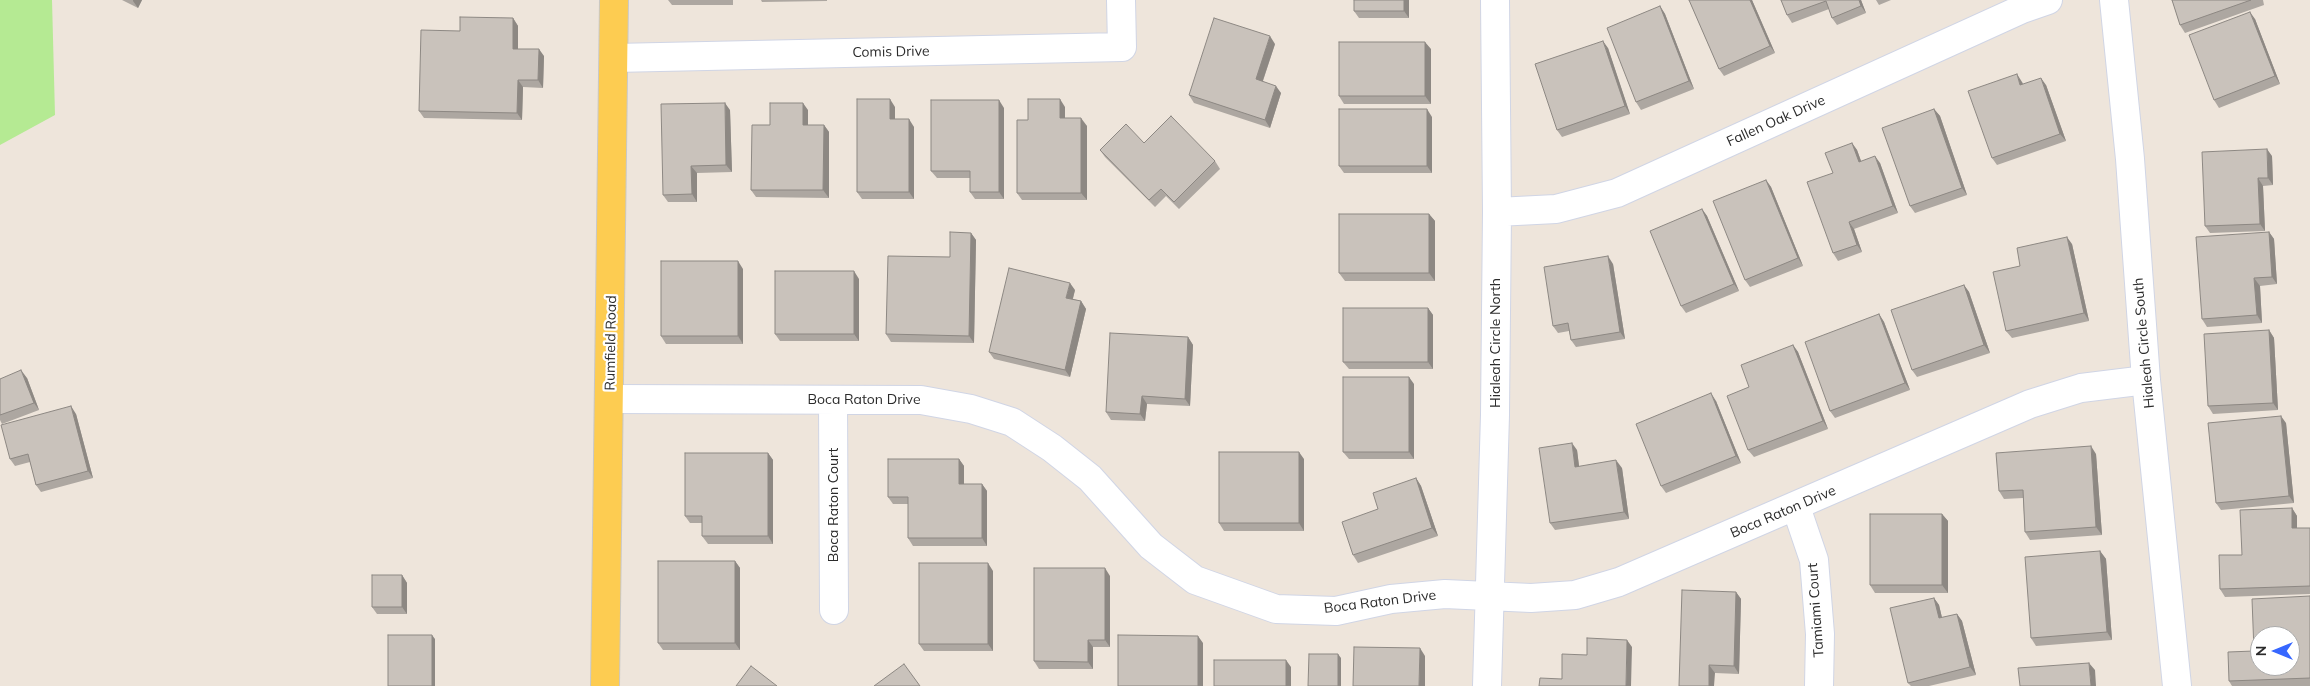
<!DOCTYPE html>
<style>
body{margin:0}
#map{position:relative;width:2310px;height:686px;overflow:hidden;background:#eee5db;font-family:Mulish,sans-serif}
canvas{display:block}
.north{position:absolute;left:2250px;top:626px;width:50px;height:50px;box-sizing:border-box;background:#fff;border:1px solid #aaa;border-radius:50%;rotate:270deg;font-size:14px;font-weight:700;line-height:20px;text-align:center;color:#2b2b2b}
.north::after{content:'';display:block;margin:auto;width:18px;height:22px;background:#3767ff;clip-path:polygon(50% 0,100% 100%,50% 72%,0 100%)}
</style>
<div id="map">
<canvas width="2310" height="686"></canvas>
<div class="north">N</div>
</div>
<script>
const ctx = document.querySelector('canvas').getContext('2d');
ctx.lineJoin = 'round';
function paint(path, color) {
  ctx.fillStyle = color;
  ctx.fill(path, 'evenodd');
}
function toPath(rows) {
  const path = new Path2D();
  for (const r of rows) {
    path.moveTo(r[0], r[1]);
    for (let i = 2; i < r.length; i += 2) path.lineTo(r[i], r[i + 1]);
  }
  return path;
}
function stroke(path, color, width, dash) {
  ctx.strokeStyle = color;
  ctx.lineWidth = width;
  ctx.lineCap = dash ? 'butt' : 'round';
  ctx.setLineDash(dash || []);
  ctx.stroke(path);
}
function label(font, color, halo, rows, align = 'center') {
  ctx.font = font + ' Mulish,sans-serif';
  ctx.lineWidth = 4.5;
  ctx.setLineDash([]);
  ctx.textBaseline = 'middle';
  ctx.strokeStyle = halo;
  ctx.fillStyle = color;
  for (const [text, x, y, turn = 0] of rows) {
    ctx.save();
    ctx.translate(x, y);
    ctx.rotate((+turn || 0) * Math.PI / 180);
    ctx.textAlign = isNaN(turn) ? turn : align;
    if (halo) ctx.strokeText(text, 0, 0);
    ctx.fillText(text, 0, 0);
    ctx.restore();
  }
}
const green = toPath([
 [0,0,52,0,55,115,0,145]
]);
const minor = toPath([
 [2114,0,2130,159,2146,380,2177,686],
 [614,58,1122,47,1121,0],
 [1497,212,1556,209,1617,193,2022,9,2048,0],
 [610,399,921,400,971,409,1012,422,1052,448,1090,478,1151,546,1195,580,1276,609,1336,611,1391,599,1445,594,1531,598,1575,595,1619,582,2030,404,2081,388,2146,380],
 [833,400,834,610],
 [1796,507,1814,560,1820,634,1819,686],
 [1487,686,1495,415,1497,212,1495,0]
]);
const major = toPath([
 [605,686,614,0]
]);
const wall = toPath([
 [122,0,142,0,138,8],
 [668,0,733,0,733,5,672,5],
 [761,0,827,0,827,1,762,2],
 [1409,0,1409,18,1359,18,1354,11],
 [1689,0,1752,0,1775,53,1724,76,1719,69],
 [1781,0,1861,0,1866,13,1837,25,1832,18,1829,9,1792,23,1787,15],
 [1876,0,1891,0,1879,5],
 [2172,0,2263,0,2264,5,2185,33,2180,25],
 [1660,6,1665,14,1694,89,1641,110,1636,102],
 [513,18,518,26,518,49,544,56,543,88,523,87,522,120,424,118,419,111,460,31],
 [2255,19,2280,84,2219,108,2214,100],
 [1275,44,1263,81,1281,93,1270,128,1194,103,1189,95],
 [1608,48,1630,114,1562,137,1557,130],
 [1431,49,1431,104,1344,104,1339,96],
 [2022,82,2023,84,2046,85,2066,141,1997,165,1992,158],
 [895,107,895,119,914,127,914,199,862,199,857,192],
 [1065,107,1065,118,1087,126,1087,200,1022,200,1017,193,1028,120],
 [1004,108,1004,199,975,199,970,192,970,178,937,178,931,171],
 [1934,109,1940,116,1967,195,1915,213,1910,206],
 [730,110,732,172,697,173,697,202,668,202,663,195],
 [808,110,808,125,824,125,829,132,829,198,756,197,751,190,770,125],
 [1432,117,1432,173,1344,173,1339,166],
 [1144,143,1215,161,1220,169,1179,209,1166,196,1155,207,1105,157,1100,150],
 [1852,143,1857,150,1861,161,1880,163,1898,213,1854,229,1862,252,1838,261,1833,253,1833,173],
 [2272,156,2273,185,2263,186,2265,231,2210,233,2205,226],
 [1766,180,1771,187,1803,266,1750,287,1745,280],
 [1702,209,1707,216,1739,291,1686,313,1681,306],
 [1429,214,1435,221,1435,281,1345,281,1339,273],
 [2269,232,2274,239,2277,284,2260,286,2262,323,2207,327,2202,319],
 [971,233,976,240,974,343,891,342,886,334],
 [2072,244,2089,321,2012,338,2006,331,2020,266],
 [1613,264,1625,339,1576,347,1571,340,1569,331,1558,333,1553,326],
 [743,269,743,344,666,344,661,336],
 [859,279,859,341,780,341,775,334],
 [1964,285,1969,292,1990,353,1917,377,1912,370],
 [1075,290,1073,299,1081,301,1086,309,1070,377,994,359,989,352],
 [1428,308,1433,315,1433,369,1349,369,1343,362],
 [1879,314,1884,322,1910,390,1835,418,1830,411],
 [2269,330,2274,338,2278,410,2213,414,2208,406],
 [1188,337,1193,345,1190,406,1147,404,1145,421,1111,420,1106,412],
 [1793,345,1798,352,1828,429,1754,457,1748,450,1749,387],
 [27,378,39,410,2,424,0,420,0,379],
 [1414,384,1414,459,1349,459,1343,452],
 [1716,401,1741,463,1666,493,1661,486],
 [76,414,93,478,41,492,36,485,30,462,15,466,10,459],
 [2286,423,2294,503,2221,510,2216,503],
 [1577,450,1579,466,1622,468,1629,519,1555,530,1550,523],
 [768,453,773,460,773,544,708,544,702,536,702,523,690,523,685,516],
 [2096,454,2102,535,2030,540,2025,532,2023,498,2004,499,1999,491],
 [959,459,964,466,964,484,982,484,987,491,987,546,913,546,908,538,908,504,893,504,888,497],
 [1304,459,1304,531,1224,531,1219,523],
 [1416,478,1421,486,1438,536,1358,563,1353,555,1378,509],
 [2292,508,2297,516,2297,528,2310,528,2310,594,2225,597,2220,589,2242,555],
 [1942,514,1948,521,1948,593,1875,593,1870,585],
 [2100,551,2106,559,2112,640,2036,646,2031,638],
 [735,561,740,568,740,650,663,650,658,643],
 [993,571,993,651,924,651,919,644],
 [402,575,407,583,407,614,377,614,372,607],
 [1110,576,1110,647,1093,647,1093,669,1039,669,1034,661],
 [1736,592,1741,599,1739,674,1715,673,1679,686],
 [2310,596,2310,686,2232,686,2229,681,2254,651],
 [1934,598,1939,605,1942,618,1957,614,1962,621,1976,675,1929,686,1911,686,1908,683]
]);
const shadedWall = toPath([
 [133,0,142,0,138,8,133,1],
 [1404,0,1409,0,1409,18,1404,11],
 [1750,0,1752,0,1775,53,1770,46],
 [1859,0,1861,0,1866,13,1861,6],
 [1660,6,1665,14,1694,89,1689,81],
 [2250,12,2255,19,2280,84,2275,76],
 [513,18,518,26,518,56,513,49],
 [1270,36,1275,44,1261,86,1256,79],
 [1603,41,1608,48,1630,114,1625,106],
 [1425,42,1431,49,1431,104,1425,96],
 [539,49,544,56,543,88,538,80],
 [2017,74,2022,82,2026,92,2020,85],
 [2041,78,2046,85,2066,141,2060,134],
 [518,80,523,87,522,120,517,113],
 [1276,86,1281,93,1270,128,1265,120],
 [890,99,895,107,895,127,890,119],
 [1060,99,1065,107,1065,126,1060,118],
 [999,100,1004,108,1004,199,999,192],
 [725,103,730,110,732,172,726,165],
 [803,103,808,110,808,132,803,125],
 [1427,109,1432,117,1432,173,1427,166],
 [1934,109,1940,116,1967,195,1962,188],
 [1081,118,1087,126,1087,200,1081,193],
 [909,119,914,127,914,199,909,192],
 [824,125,829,132,829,198,823,190],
 [1852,143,1857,150,1864,169,1859,162],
 [2267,149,2272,156,2273,185,2268,178],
 [1875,156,1880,163,1898,213,1893,206],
 [691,166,697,173,697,202,692,194],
 [2258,178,2263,186,2265,231,2260,224],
 [1766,180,1771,187,1803,266,1798,258],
 [1702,209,1707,216,1739,291,1734,284],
 [1429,214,1435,221,1435,281,1429,273],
 [1849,222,1854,229,1862,252,1857,245],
 [2269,232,2274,239,2277,284,2272,277],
 [971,233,976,240,974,343,969,336],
 [2067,237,2072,244,2089,321,2084,313],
 [1608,256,1613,264,1625,339,1620,332],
 [738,261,743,269,743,344,738,336],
 [854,271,859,279,859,341,854,334],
 [2254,278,2260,286,2262,323,2257,315],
 [1070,283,1075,290,1071,305,1066,298],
 [1964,285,1969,292,1990,353,1984,345],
 [1081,301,1086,309,1070,377,1065,370],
 [1428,308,1433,315,1433,369,1428,362],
 [1879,314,1884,322,1910,390,1905,383],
 [2269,330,2274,338,2278,410,2273,403],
 [1188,337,1193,345,1190,406,1185,399],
 [1793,345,1798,352,1828,429,1823,421],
 [21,370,27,378,39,410,34,403],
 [1409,377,1414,384,1414,459,1409,452],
 [1711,393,1716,401,1741,463,1736,456],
 [1142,396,1147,404,1145,421,1140,414],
 [71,406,76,414,93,478,88,471],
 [2281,416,2286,423,2294,503,2289,496],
 [1572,443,1577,450,1580,474,1575,467],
 [2091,446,2096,454,2102,535,2096,527],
 [1299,452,1304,459,1304,531,1299,523],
 [768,453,773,460,773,544,768,536],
 [959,459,964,466,964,491,959,484],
 [1616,460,1622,468,1629,519,1624,512],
 [1416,478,1421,486,1438,536,1432,528],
 [982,484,987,491,987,546,982,538],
 [2292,508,2297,516,2297,536,2292,528],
 [1942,514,1948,521,1948,593,1942,585],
 [2100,551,2106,559,2112,640,2107,632],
 [735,561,740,568,740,650,735,643],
 [988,563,993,571,993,651,988,644],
 [1105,568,1110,576,1110,647,1105,640],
 [402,575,407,583,407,614,402,607],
 [1736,592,1741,599,1739,674,1734,666],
 [1934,598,1939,605,1944,626,1939,618],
 [1957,614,1962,621,1976,675,1970,667],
 [432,635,435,639,435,686,432,686],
 [1198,636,1203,643,1203,686,1198,686],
 [1088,640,1093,647,1093,669,1088,662],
 [1627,640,1632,647,1631,686,1626,686],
 [1420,648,1425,656,1425,686,1419,686],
 [1338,654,1341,658,1341,686,1338,686],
 [1286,660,1291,667,1291,686,1286,686],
 [2089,663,2095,670,2096,686,2091,686],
 [1709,665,1715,673,1714,686,1709,686]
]);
const building = toPath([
 [1354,0,1404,0,1404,11,1354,11,1354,0],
 [1689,0,1750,0,1770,46,1719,69,1689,0],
 [1781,0,1859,0,1861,6,1832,18,1826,1,1787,15,1781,0],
 [2172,0,2251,0,2180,25,2172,0],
 [1660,6,1689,81,1636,102,1607,28,1660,6],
 [2250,12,2275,76,2214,100,2189,35,2250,12],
 [460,17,513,18,513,49,539,49,538,80,518,80,517,113,419,111,421,30,460,31,460,17],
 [1214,18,1270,36,1256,79,1276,86,1265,120,1189,95,1214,18],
 [1603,41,1625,106,1557,130,1535,64,1603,41],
 [1339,42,1425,42,1425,96,1339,96,1339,42],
 [2017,74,2020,85,2041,78,2060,134,1992,158,1968,91,2017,74],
 [857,99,890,99,890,119,909,119,909,192,857,192,857,99],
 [1028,99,1060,99,1060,118,1081,118,1081,193,1017,193,1017,120,1028,120,1028,99],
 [931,100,999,100,999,192,970,192,970,171,931,171,931,100],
 [725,103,726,165,691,166,692,194,663,195,661,104,725,103],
 [770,103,803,103,803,125,824,125,823,190,751,190,752,125,770,125,770,103],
 [1339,109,1427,109,1427,166,1339,166,1339,109],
 [1934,109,1962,188,1910,206,1882,128,1934,109],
 [1171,116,1215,161,1174,202,1161,189,1149,200,1100,150,1126,124,1144,143,1171,116],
 [1852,143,1859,162,1875,156,1893,206,1849,222,1857,245,1833,253,1807,182,1833,173,1825,153,1852,143],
 [2267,149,2268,178,2258,178,2260,224,2205,226,2202,152,2267,149],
 [1766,180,1798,258,1745,280,1713,201,1766,180],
 [1702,209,1734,284,1681,306,1650,231,1702,209],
 [1339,214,1429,214,1429,273,1339,273,1339,214],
 [950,232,971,233,969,336,886,334,888,256,950,257,950,232],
 [2269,232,2272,277,2254,278,2257,315,2202,319,2196,237,2269,232],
 [2067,237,2084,313,2006,331,1993,272,2020,266,2017,248,2067,237],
 [1608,256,1620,332,1571,340,1568,323,1553,326,1544,267,1608,256],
 [661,261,738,261,738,336,661,336,661,261],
 [1009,268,1070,283,1066,298,1081,301,1065,370,989,352,1009,268],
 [775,271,854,271,854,334,775,334,775,271],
 [1964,285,1984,345,1912,370,1891,310,1964,285],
 [1343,308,1428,308,1428,362,1343,362,1343,308],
 [1879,314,1905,383,1830,411,1805,342,1879,314],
 [2269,330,2273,403,2208,406,2204,334,2269,330],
 [1110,333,1188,337,1185,399,1142,396,1140,414,1106,412,1110,333],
 [1793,345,1823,421,1748,450,1727,396,1749,387,1741,365,1793,345],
 [21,370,34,403,0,415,0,379,21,370],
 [1343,377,1409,377,1409,452,1343,452,1343,377],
 [1711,393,1736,456,1661,486,1636,424,1711,393],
 [71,406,88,471,36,485,28,454,10,459,1,425,71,406],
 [2281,416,2289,496,2216,503,2208,423,2281,416],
 [1572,443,1575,467,1616,460,1624,512,1550,523,1539,448,1572,443],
 [2091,446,2096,527,2025,532,2023,490,1999,491,1996,453,2091,446],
 [1219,452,1299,452,1299,523,1219,523,1219,452],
 [685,453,768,453,768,536,702,536,702,516,685,516,685,453],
 [888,459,959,459,959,484,982,484,982,538,908,538,908,497,888,497,888,459],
 [1416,478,1432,528,1353,555,1342,522,1378,509,1373,493,1416,478],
 [2292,508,2292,528,2310,528,2310,586,2220,589,2219,555,2242,555,2240,510,2292,508],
 [1870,514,1942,514,1942,585,1870,585,1870,514],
 [2100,551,2107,632,2031,638,2025,557,2100,551],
 [658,561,735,561,735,643,658,643,658,561],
 [919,563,988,563,988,644,919,644,919,563],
 [1034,568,1105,568,1105,640,1088,640,1088,662,1034,661,1034,568],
 [372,575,402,575,402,607,372,607,372,575],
 [1682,590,1736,592,1734,666,1709,665,1709,686,1679,686,1682,590],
 [2310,596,2310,678,2229,681,2228,652,2254,651,2252,599,2310,596],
 [2260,636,2290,636,2290,666,2260,666,2260,636],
 [1934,598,1939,618,1957,614,1970,667,1908,683,1890,608,1934,598],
 [388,635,432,635,432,686,388,686,388,635],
 [1118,635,1198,636,1198,686,1118,686,1118,635],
 [1587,638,1627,640,1626,686,1539,686,1540,678,1562,679,1562,654,1587,655,1587,638],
 [1354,647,1420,648,1419,686,1353,686,1354,647],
 [1309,654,1338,654,1338,686,1308,686,1309,654],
 [1214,660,1286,660,1286,686,1214,686,1214,660],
 [2089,663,2091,686,2020,686,2018,668,2089,663],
 [904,664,920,686,874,686,904,664],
 [751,666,777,686,736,686,751,666]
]);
const streetNames = [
 ["Comis Drive",891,52,-1],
 ["Fallen Oak Drive",1776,121,-24],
 ["Rumfield Road",611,343,-89],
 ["Hialeah Circle North",1496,343,-90],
 ["Hialeah Circle South",2144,343,-95],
 ["Boca Raton Drive",864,400],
 ["Boca Raton Court",834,505,-90],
 ["Boca Raton Drive",1783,512,-23],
 ["Boca Raton Drive",1380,602,-7],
 ["Tamiami Court",1816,610,-94]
];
paint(green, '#b5ea93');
stroke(minor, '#d0d5e5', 30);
stroke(major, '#c8c8c8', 30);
stroke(minor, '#fff', 28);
stroke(major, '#fdcc51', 28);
paint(wall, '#ada7a1');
paint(shadedWall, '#8d8883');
paint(building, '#c9c2bb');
stroke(building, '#8d8883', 1);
label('14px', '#2b2b2b', '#fff', streetNames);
</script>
